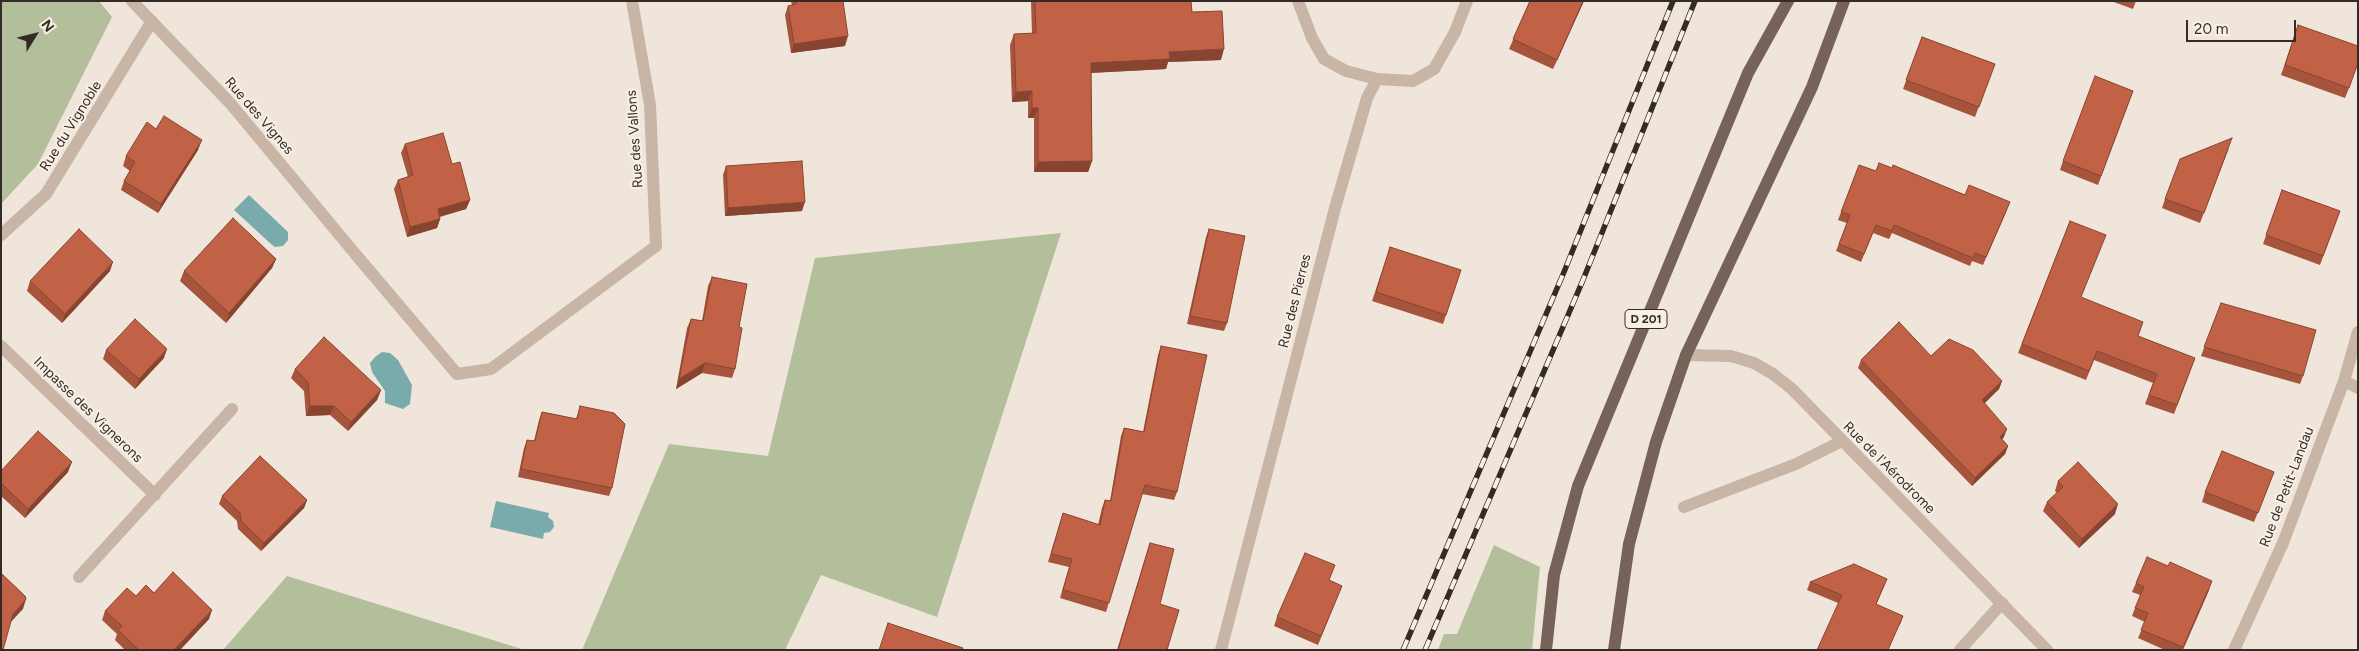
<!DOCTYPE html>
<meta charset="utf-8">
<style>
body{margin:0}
#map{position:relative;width:2359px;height:651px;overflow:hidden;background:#f0e5da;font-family:Figtree,sans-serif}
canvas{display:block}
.frame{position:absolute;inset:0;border:2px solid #342b27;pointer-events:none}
.north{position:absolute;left:10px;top:10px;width:50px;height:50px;-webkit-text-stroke:4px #f8efe6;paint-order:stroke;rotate:54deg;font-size:14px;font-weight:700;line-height:20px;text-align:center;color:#342b27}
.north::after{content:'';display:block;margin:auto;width:18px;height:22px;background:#342b27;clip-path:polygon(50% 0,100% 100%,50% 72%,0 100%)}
.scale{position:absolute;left:2186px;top:20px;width:110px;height:22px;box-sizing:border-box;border:2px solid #342b27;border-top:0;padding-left:6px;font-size:15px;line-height:18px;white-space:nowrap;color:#342b27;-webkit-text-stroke:4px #f8efe6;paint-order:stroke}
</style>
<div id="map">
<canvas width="2359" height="651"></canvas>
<div class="frame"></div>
<div class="north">N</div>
<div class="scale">20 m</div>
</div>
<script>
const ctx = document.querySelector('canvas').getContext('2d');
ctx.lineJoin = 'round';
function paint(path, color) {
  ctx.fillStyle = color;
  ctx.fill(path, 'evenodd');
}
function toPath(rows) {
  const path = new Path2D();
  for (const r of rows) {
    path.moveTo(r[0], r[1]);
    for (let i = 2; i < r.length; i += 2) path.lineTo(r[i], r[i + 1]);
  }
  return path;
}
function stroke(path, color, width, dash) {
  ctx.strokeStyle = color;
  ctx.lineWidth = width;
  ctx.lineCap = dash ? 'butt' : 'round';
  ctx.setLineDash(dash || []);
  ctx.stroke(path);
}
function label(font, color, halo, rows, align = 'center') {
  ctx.font = font + ' Figtree,sans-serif';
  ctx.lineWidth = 4;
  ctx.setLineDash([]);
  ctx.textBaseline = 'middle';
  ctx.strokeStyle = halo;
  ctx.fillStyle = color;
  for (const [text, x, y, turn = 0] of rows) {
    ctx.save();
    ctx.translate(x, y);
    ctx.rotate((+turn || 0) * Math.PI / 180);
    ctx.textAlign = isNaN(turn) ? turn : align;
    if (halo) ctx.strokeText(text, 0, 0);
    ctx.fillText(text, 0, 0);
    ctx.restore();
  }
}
const green = toPath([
 [1,1,99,1,112,17,38,164,1,204],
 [1061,233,937,617,821,575,785,650,582,650,669,444,768,456,815,258],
 [1494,545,1540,567,1532,650,1438,650,1444,634,1457,634],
 [287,576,525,650,223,650]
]);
const water = toPath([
 [249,195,288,232,288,240,283,246,275,247,271,244,234,210],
 [382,352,390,353,398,360,412,385,410,404,403,409,385,403,385,391,372,372,370,363,375,357],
 [496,501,549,513,548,517,553,521,554,527,550,532,544,533,543,539,490,527]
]);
const service = toPath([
 [357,256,457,374,491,369,656,246],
 [1684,507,1796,464,1842,441],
 [1960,650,2002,603]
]);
const minor = toPath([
 [132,1,230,103,357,256],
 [632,1,650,105,656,246],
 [1298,1,1312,38,1324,59,1346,71,1377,79,1413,81,1434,69,1455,32,1467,1],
 [1,235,46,194,152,21],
 [1,346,155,495],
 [1686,355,1731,356,1754,363,1773,374,1792,389,2047,650],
 [2344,381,2358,388],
 [79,577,232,409],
 [1221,650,1335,208,1367,98,1377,79],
 [2234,650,2283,543,2344,381,2358,332]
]);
const primary = toPath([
 [1546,650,1554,575,1578,486,1748,73,1788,1],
 [1614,650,1629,544,1656,442,1686,355,1812,87,1844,1]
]);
const rail = toPath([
 [1403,650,1564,272,1673,1],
 [1425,650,1583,280,1695,1]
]);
const wall = toPath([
 [791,1,843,1,845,46,791,53,785,15,788,6,792,5],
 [1031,1,1191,1,1192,12,1221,60,1168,62,1166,69,1091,73,1092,161,1088,172,1034,172,1034,118,1028,118,1028,101,1012,102,1010,45,1014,34,1032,34],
 [1530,1,1584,1,1553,69,1509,49],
 [2111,1,2136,1,2133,9],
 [2298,25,2349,88,2345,98,2281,75],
 [1922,37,1995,64,1975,117,1903,89],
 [2133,91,2098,185,2060,170,2063,161],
 [156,129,198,150,158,213,121,190,124,181,130,171,123,166,126,156],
 [405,144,452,164,470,200,466,209,440,217,440,219,437,228,407,237,394,189,398,180,408,177,401,153],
 [2229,148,2200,223,2162,208,2165,199],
 [1859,165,1876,171,1892,168,2007,210,1983,265,1972,261,1970,266,1892,233,1889,239,1873,233,1861,262,1836,251,1847,223,1838,220],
 [726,166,802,211,725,216,723,175],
 [2282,190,2340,211,2320,265,2263,244],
 [2070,221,2081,298,2138,336,2195,358,2174,414,2145,404,2153,383,2094,360,2086,380,2018,353],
 [1209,229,1227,323,1224,331,1187,324,1206,237],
 [1390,247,1446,315,1443,324,1372,301],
 [276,259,272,268,226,323,180,281,184,271],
 [110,271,62,323,27,291,30,281],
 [712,277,739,327,735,369,732,378,702,373,676,389,687,328,691,319,702,321,708,286],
 [2221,303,2303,376,2300,384,2201,356],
 [1161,346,1177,492,1174,500,1142,494,1106,612,1060,598,1069,567,1048,562,1063,513,1098,525,1102,508,1105,500,1110,501,1121,436,1124,428,1143,432,1158,355],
 [106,350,164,358,135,389,103,359],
 [1931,356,2002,381,1999,389,1984,403,2004,437,2002,439,2008,446,2005,454,1972,486,1858,368,1861,360],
 [295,369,381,390,377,400,348,431,330,415,306,416,304,391,291,378],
 [580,406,612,488,609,496,518,477,524,448,527,440,534,441,539,420,542,412,576,419],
 [1,471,68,472,25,518,1,496],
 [2274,472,2254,522,2202,502,2205,492],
 [2058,481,2115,514,2079,548,2043,511,2047,502,2057,493,2055,491],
 [222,496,307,500,304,508,261,551,238,529,237,521,219,504],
 [1150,543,1167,650,1117,650,1147,552],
 [2168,566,2209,590,2183,650,2165,650,2138,638,2145,622,2132,616,2140,595,2132,592,2136,583],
 [1887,579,1876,605,1903,616,1900,625,1838,603,1807,590,1810,582],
 [1329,580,1342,586,1318,645,1274,626,1277,617],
 [154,593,209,619,180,650,125,650,115,640,117,634,102,620,105,611,136,596]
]);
const shadedWall = toPath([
 [1583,1,1584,1,1553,69,1557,60],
 [848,36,845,46,791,53,794,44],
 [1224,49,1221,60,1168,62,1166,69,1087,73,1091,63,1169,52],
 [1032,91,1028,101,1012,102,1016,92],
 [1032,108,1038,108,1034,118,1028,118],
 [202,140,198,150,158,213,161,204],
 [1092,161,1088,172,1034,172,1038,162],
 [470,200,466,209,434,218,438,209],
 [805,202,802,211,725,216,728,208],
 [440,219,437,228,407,237,410,227],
 [276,259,272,268,226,323,229,313],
 [113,262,110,271,62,323,65,314],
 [167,349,164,358,135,389,139,379],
 [705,363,702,373,676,389,679,379],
 [2002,381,1999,389,1979,409,1982,400],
 [381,390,377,400,348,431,351,422],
 [310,406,334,406,330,415,306,416],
 [2007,429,2004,437,1997,445,2000,437],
 [2008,446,2005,454,1972,486,1975,478],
 [72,462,68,472,25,518,28,509],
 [307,500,304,508,261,551,264,543],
 [2118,504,2115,514,2079,548,2082,539],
 [2212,581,2209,590,2183,650],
 [26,599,23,609,9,624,13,614],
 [212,610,209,619,180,650,174,650]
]);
const building = toPath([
 [796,1,843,1,848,36,794,44,788,6,796,4,796,1],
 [1035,1,1191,1,1192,12,1222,11,1224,49,1169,52,1170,59,1091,63,1092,161,1038,162,1038,108,1032,108,1032,91,1016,92,1014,34,1036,33,1035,1],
 [1530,1,1583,1,1557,60,1513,39,1530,1],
 [2298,25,2358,46,2358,63,2349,88,2285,65,2298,25],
 [1922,37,1995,64,1979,107,1906,80,1922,37],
 [2095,76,2133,91,2101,176,2063,161,2095,76],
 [164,116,202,140,161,204,124,181,135,162,126,156,147,122,156,129,164,116],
 [443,133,452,164,460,162,470,200,438,209,440,219,410,227,398,180,413,175,405,144,443,133],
 [2232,138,2204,213,2165,199,2180,159,2232,138],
 [802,161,805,202,728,208,726,166,802,161],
 [1879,163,1892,168,1893,165,1965,195,1969,185,2010,202,1986,257,1975,253,1973,258,1894,225,1892,231,1876,225,1864,254,1839,244,1850,215,1841,212,1859,165,1876,171,1879,163],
 [2282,190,2340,211,2323,256,2266,235,2282,190],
 [233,218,276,259,229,313,184,271,233,218],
 [2070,221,2106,235,2081,297,2143,322,2138,336,2195,358,2177,405,2149,395,2157,374,2097,351,2089,371,2022,344,2070,221],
 [79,229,113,262,65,314,30,281,79,229],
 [1209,229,1245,236,1227,323,1190,316,1209,229],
 [1390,247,1461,270,1446,315,1376,292,1390,247],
 [712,277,747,284,739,327,742,328,735,369,705,363,679,379,691,319,703,321,712,277],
 [2221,303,2316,330,2303,376,2204,347,2221,303],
 [135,319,167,349,139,379,106,350,135,319],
 [1899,322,1931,356,1949,339,1973,350,2002,381,1982,400,2007,429,2000,437,2008,446,1975,478,1861,360,1899,322],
 [324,337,381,390,351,422,334,406,310,406,308,382,295,369,324,337],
 [1161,346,1207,355,1177,492,1145,485,1109,603,1063,590,1072,559,1051,554,1063,513,1100,525,1105,500,1111,501,1124,428,1144,432,1161,346],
 [580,406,614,413,625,424,612,488,521,469,527,440,535,441,542,412,577,419,580,406],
 [38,431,72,462,28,509,1,483,1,471,38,431],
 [2222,451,2274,472,2258,513,2205,492,2222,451],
 [260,456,307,500,264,543,241,521,240,513,222,496,260,456],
 [2078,462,2118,504,2082,539,2047,502,2063,487,2058,481,2078,462],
 [1150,543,1174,549,1160,604,1179,610,1167,650,1118,650,1150,543],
 [1305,553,1335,565,1329,580,1342,586,1321,636,1277,617,1305,553],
 [2147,557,2168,566,2170,562,2212,581,2183,647,2141,630,2148,613,2135,608,2144,587,2136,583,2147,557],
 [1854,564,1887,579,1876,604,1903,616,1888,650,1817,650,1842,595,1810,582,1854,564],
 [173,572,212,610,174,650,139,650,118,630,122,626,105,611,127,588,136,596,146,585,154,593,173,572],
 [1,573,25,596,26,599,13,614,3,650,1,650,1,573],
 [888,623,963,648,962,650,879,650,888,623]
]);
const shields = [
 [1646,319,42]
];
const shieldNames = [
 ["D 201",1646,319]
];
const streetNames = [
 ["Rue des Vignes",259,116,49],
 ["Rue du Vignoble",71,126,-58],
 ["Rue des Vallons",635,139,-94],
 ["Rue des Pierres",1295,301,-76],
 ["Impasse des Vignerons",88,410,44],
 ["Rue de l'Aérodrome",1889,468,45],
 ["Rue de Petit-Landau",2287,487,-69]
];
paint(green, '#b3bf9a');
paint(water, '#7aabac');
stroke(service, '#c8b5a6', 12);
stroke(minor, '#c8b5a6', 12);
stroke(primary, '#766258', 12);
stroke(rail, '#342b27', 5.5);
stroke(rail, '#f8efe6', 4, [11]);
paint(wall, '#a6543c');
paint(shadedWall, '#874531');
paint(building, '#c16246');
stroke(building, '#874531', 1);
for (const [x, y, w] of shields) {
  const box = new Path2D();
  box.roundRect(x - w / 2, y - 9.5, w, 19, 4);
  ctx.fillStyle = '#f8efe6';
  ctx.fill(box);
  stroke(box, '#342b27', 1);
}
label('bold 12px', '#342b27', null, shieldNames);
label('14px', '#342b27', '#f8efe6', streetNames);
</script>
